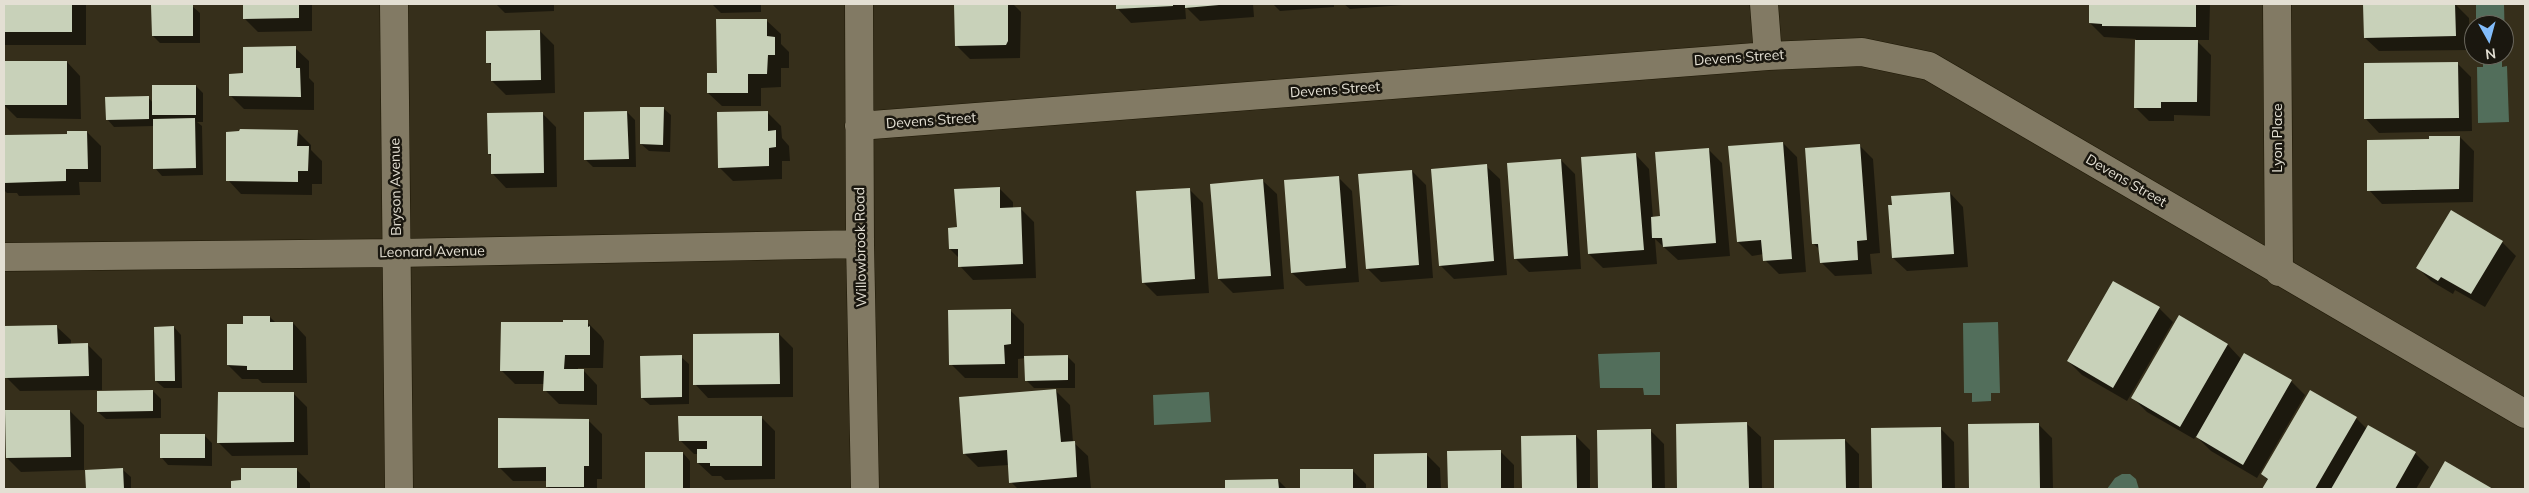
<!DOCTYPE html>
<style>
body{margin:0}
#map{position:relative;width:2529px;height:493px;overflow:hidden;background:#362f1b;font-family:Mulish,sans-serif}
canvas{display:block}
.frame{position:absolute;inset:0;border:5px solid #e3dfd3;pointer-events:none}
.north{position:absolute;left:2464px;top:15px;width:50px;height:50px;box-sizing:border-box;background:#1a170f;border:1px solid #6a675d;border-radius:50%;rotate:173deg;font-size:14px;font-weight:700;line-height:20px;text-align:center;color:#e3dfd3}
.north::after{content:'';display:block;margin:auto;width:18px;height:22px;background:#82bcfa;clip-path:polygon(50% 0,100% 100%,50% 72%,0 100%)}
</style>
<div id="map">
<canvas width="2529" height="493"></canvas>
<div class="frame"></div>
<div class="north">N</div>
</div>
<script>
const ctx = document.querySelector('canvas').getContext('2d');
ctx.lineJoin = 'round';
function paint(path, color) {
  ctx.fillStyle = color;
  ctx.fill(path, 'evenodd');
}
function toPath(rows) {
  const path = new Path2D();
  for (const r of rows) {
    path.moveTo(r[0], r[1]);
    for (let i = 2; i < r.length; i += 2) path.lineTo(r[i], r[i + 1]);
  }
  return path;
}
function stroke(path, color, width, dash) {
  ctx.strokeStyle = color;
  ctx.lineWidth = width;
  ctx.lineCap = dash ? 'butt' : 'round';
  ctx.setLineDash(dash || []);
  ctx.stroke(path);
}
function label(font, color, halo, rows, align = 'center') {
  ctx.font = font + ' Mulish,sans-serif';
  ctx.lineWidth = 5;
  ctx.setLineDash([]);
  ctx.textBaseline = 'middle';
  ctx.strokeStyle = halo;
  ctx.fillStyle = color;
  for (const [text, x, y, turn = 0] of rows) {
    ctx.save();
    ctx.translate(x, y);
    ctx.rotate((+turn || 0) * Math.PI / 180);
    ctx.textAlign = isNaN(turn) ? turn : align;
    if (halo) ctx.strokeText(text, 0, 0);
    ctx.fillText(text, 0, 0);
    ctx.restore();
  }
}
const water = toPath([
 [2476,4,2504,4,2505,45,2504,25,2476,25],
 [2502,59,2502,67,2507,66,2509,122,2478,123,2477,67,2483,67,2483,60],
 [1998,322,2000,393,1991,393,1991,401,1972,402,1972,393,1964,393,1963,323],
 [1660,352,1660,395,1644,395,1643,388,1600,388,1598,354],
 [1209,392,1211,422,1154,425,1153,395],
 [2122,474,2130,474,2136,479,2139,489,2107,489,2115,478]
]);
const shadow = toPath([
 [4,4,86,4,86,45,4,45],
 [244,4,312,4,312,31,258,32,244,18],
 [496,4,554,4,554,11,505,13],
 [712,4,761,4,761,12,721,13],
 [955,4,1013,4,1021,12,1020,58,970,59,956,45],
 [1117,4,1253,4,1254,17,1200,21,1185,6,1186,19,1131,23,1118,9],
 [1273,4,1334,4,1334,7,1280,11],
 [1344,4,1403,4,1403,5,1350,9],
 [2090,4,2210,4,2209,40,2196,40,2211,55,2210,116,2174,115,2174,121,2149,121,2135,107,2136,39,2104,37,2090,23],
 [2364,4,2455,4,2469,18,2470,50,2379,51,2365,38],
 [192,6,200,13,200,43,160,43,153,36],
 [767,21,781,34,781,44,789,52,789,68,781,68,781,87,761,88,761,106,722,106,708,93,718,74],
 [540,31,554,45,555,93,506,95,492,81,492,66,488,62],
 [295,48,309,61,309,78,314,83,314,110,244,109,230,95,245,75],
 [4,62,67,62,80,76,81,119,17,118,4,105],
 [2457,63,2471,77,2472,131,2379,133,2366,119],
 [196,86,203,93,203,122,197,122,202,126,203,175,162,176,155,168,154,126,114,127,107,119,148,97,153,103],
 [663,108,671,115,670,152,649,151,641,144],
 [627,112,635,120,636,167,593,167,586,160],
 [767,112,781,126,782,138,789,146,790,161,782,161,782,179,733,181,719,167],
 [542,113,556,127,557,187,506,188,493,174,492,157,489,154],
 [297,131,311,145,311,150,322,161,322,184,312,184,312,195,241,194,228,180],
 [87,132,101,146,101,182,79,182,80,195,19,196,17,193,7,193,4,190,4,150],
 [2460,137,2474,151,2473,202,2382,204,2369,190,2431,140],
 [1783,143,1797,157,1806,272,1779,274,1765,260,1764,254,1752,256,1738,242],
 [1859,145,1873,159,1880,253,1870,254,1872,274,1835,276,1821,262,1820,250,1813,243],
 [1708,149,1722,163,1730,256,1678,260,1655,239,1657,264,1603,268,1589,254,1636,155,1649,169,1653,218,1661,217],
 [1561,160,1575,174,1581,269,1529,272,1515,258],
 [1486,166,1500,179,1507,275,1454,279,1440,265],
 [1412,171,1426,185,1433,278,1381,282,1367,268],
 [1338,177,1352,191,1359,282,1306,286,1292,273],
 [1263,181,1277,194,1284,289,1233,293,1219,279],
 [999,188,1013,202,1013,209,1020,208,1034,222,1036,278,973,280,960,266,959,258,950,249,958,228],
 [1189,189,1203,203,1209,293,1157,296,1143,282],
 [1950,193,1963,207,1968,267,1907,271,1893,258],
 [2502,242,2516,256,2485,307,2455,290,2453,294,2431,281,2418,268],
 [2159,308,2173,322,2127,401,2082,375,2068,361],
 [1010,310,1024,324,1024,357,1067,356,1075,364,1075,388,1034,388,1026,380,1026,358,1018,359,1018,378,965,378,951,364],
 [270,317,276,323,293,323,306,337,307,383,262,383,258,379,242,379,228,365,245,325],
 [2180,317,2228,345,2242,360,2291,381,2305,395,2257,478,2211,451,2196,436,2194,439,2147,412,2133,398],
 [587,322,601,336,604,341,603,368,578,368,578,371,584,371,597,385,597,405,559,404,545,390,545,384,515,384,501,370,564,323],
 [57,327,71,340,71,345,88,345,102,359,102,390,20,391,6,377],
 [174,327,181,335,182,388,164,388,156,381],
 [779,334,793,348,793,397,708,398,695,384],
 [681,357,689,364,689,404,650,405,642,398],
 [153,391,161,399,161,418,106,419,98,412],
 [1056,391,1070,405,1073,442,1088,456,1091,489,1018,489,1011,482,1009,465,978,467,964,453],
 [293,393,307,407,308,455,232,456,218,442],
 [70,411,84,425,84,470,21,472,7,458],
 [761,417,775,431,775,479,725,480,721,476,712,476,698,463,698,454,694,454,680,440],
 [2356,418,2367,429,2415,453,2429,467,2416,489,2263,489,2268,480,2262,474],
 [588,420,602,434,602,479,597,479,597,489,550,489,547,487,547,481,513,481,499,467],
 [1747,424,1761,437,1762,489,1678,489,1677,425],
 [2038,424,2052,438,2053,489,1970,489,1969,425],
 [1940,428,1954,442,1955,489,1873,489,1872,430],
 [1650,430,1664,444,1665,489,1599,489,1598,431],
 [205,436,212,443,212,466,168,465,161,457],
 [1576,436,1590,450,1590,489,1523,489,1523,438],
 [1845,440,1859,454,1859,489,1775,489,1775,442],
 [1500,451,1514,465,1514,489,1449,489,1449,452],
 [646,453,683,453,690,461,690,489,645,489],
 [1426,454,1440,468,1441,489,1376,489,1375,455],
 [2445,463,2490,489,2430,489],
 [296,469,310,483,310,489,233,489,233,482],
 [123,470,131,477,131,489,87,489],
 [1301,470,1352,470,1366,484,1366,489,1301,489],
 [1278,480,1287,489,1227,489,1227,481]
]);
const building = toPath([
 [4,4,72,4,72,32,4,32],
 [193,4,193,36,152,36,151,5],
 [243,4,299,4,299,18,243,19],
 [954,4,1008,4,1008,41,1006,45,955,46],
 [1116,4,1173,4,1173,6,1116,9],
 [1185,4,1219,4,1219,5,1185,8],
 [2089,4,2196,4,2196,27,2102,26,2102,24,2089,23],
 [2363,4,2455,4,2456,36,2364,38],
 [716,19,767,19,767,36,775,37,775,55,768,55,767,74,748,74,748,93,707,93,707,73,717,73],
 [540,30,541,80,491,81,491,63,486,63,486,31],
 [2135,40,2198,40,2197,102,2161,102,2161,108,2134,108],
 [296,46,296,68,300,68,301,97,229,96,229,74,243,73,243,47],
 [4,61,67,61,67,105,4,105],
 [2458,62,2459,118,2364,119,2364,63],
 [152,85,196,85,196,115,152,115],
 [149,96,149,119,106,120,105,97],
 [640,107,664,107,663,145,640,144],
 [627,111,629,159,584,160,584,112],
 [768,111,768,131,776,130,776,147,769,148,769,166,718,168,717,112],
 [543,112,544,173,491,174,491,154,488,154,487,113],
 [195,118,196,168,153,169,153,119],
 [240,129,298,130,297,146,309,146,308,171,298,171,298,182,226,181,226,132,239,131],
 [67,131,87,131,88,169,66,169,66,181,4,183,4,135,67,134],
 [2429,136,2460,136,2459,189,2367,191,2367,140,2429,139],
 [1783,142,1792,259,1763,261,1761,240,1737,242,1728,146],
 [1860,144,1867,240,1857,241,1858,260,1820,263,1818,244,1812,244,1805,148],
 [1709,148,1716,243,1663,247,1662,238,1652,238,1651,217,1660,216,1655,152],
 [1636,153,1644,250,1588,254,1581,157],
 [1561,159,1568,256,1514,259,1507,163],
 [1487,164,1494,261,1439,266,1431,169],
 [1412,170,1419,265,1366,269,1358,174],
 [1339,176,1346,268,1291,273,1284,180],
 [1263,179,1271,276,1218,279,1210,184],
 [1000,187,1000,208,1021,207,1023,264,958,267,958,249,949,249,948,228,957,227,954,189],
 [1190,188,1195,279,1142,283,1136,191],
 [1950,192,1954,254,1892,258,1888,205,1892,205,1891,196],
 [2451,210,2503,241,2471,294,2441,277,2438,281,2416,268],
 [2113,281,2160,307,2113,388,2067,361],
 [1011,309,1011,344,1004,345,1005,364,949,365,948,310],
 [2179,315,2228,344,2180,427,2131,398],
 [243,316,270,316,270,322,293,322,293,370,247,370,247,366,227,365,227,324,243,324],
 [563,320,588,320,588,327,590,326,590,355,565,355,564,369,584,369,584,391,543,391,544,371,500,371,501,322,563,322],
 [57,325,58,344,88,343,89,376,5,378,4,326],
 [174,326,175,381,155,381,154,327],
 [779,333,780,384,693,385,693,334],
 [2244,353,2292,380,2243,465,2196,437],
 [682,355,682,397,641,398,640,356],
 [1068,355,1068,380,1025,381,1024,356],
 [1056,389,1061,442,1075,441,1077,477,1009,483,1007,450,963,454,959,397],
 [153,390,153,411,97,412,97,391],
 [2310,390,2357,417,2315,489,2262,489,2268,479,2261,474],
 [218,392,294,392,294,442,217,443],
 [5,410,70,410,71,457,6,458],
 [678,416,762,416,762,466,710,466,710,463,697,463,697,449,707,449,707,441,679,441],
 [498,418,589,419,589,466,584,466,584,487,546,487,546,467,498,468],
 [1747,422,1749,489,1677,489,1676,424],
 [2039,423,2040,489,1969,489,1968,424],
 [2368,425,2416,452,2395,489,2331,489],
 [1941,427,1942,489,1872,489,1871,428],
 [1651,429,1652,489,1598,489,1597,430],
 [160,434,205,434,205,458,160,458],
 [1576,435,1577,489,1522,489,1521,436],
 [1845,439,1846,489,1774,489,1774,440],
 [1501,450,1501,489,1448,489,1447,451],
 [645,452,683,452,683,489,645,489],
 [1427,453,1427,489,1374,489,1374,454],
 [2445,461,2493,489,2429,489],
 [123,468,124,489,86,489,85,470],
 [241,468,297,468,297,489,231,489,231,481,241,480],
 [1300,469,1353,469,1353,489,1300,489],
 [1278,479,1279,489,1225,489,1225,480]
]);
const minor = toPath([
 [394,4,399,489],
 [859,4,860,244,865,489],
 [1764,4,1768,56],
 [2277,4,2279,272],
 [859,126,1768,56,1862,52,1929,66,2525,414],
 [4,257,397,253,860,244]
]);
const streetNames = [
 ["Devens Street",1739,58,-4],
 ["Devens Street",1335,90,-4],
 ["Devens Street",931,121,-4],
 ["Lyon Place",2278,138,-90],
 ["Devens Street",2126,181,30],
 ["Bryson Avenue",396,187,-91],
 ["Willowbrook Road",861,247,-91],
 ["Leonard Avenue",432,252,-1]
];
paint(water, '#526e5b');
paint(shadow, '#0007');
paint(building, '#c8d1b9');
stroke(minor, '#1d1705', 29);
stroke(minor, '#827a64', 28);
label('14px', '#e3dfd3', '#1a170f', streetNames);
</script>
